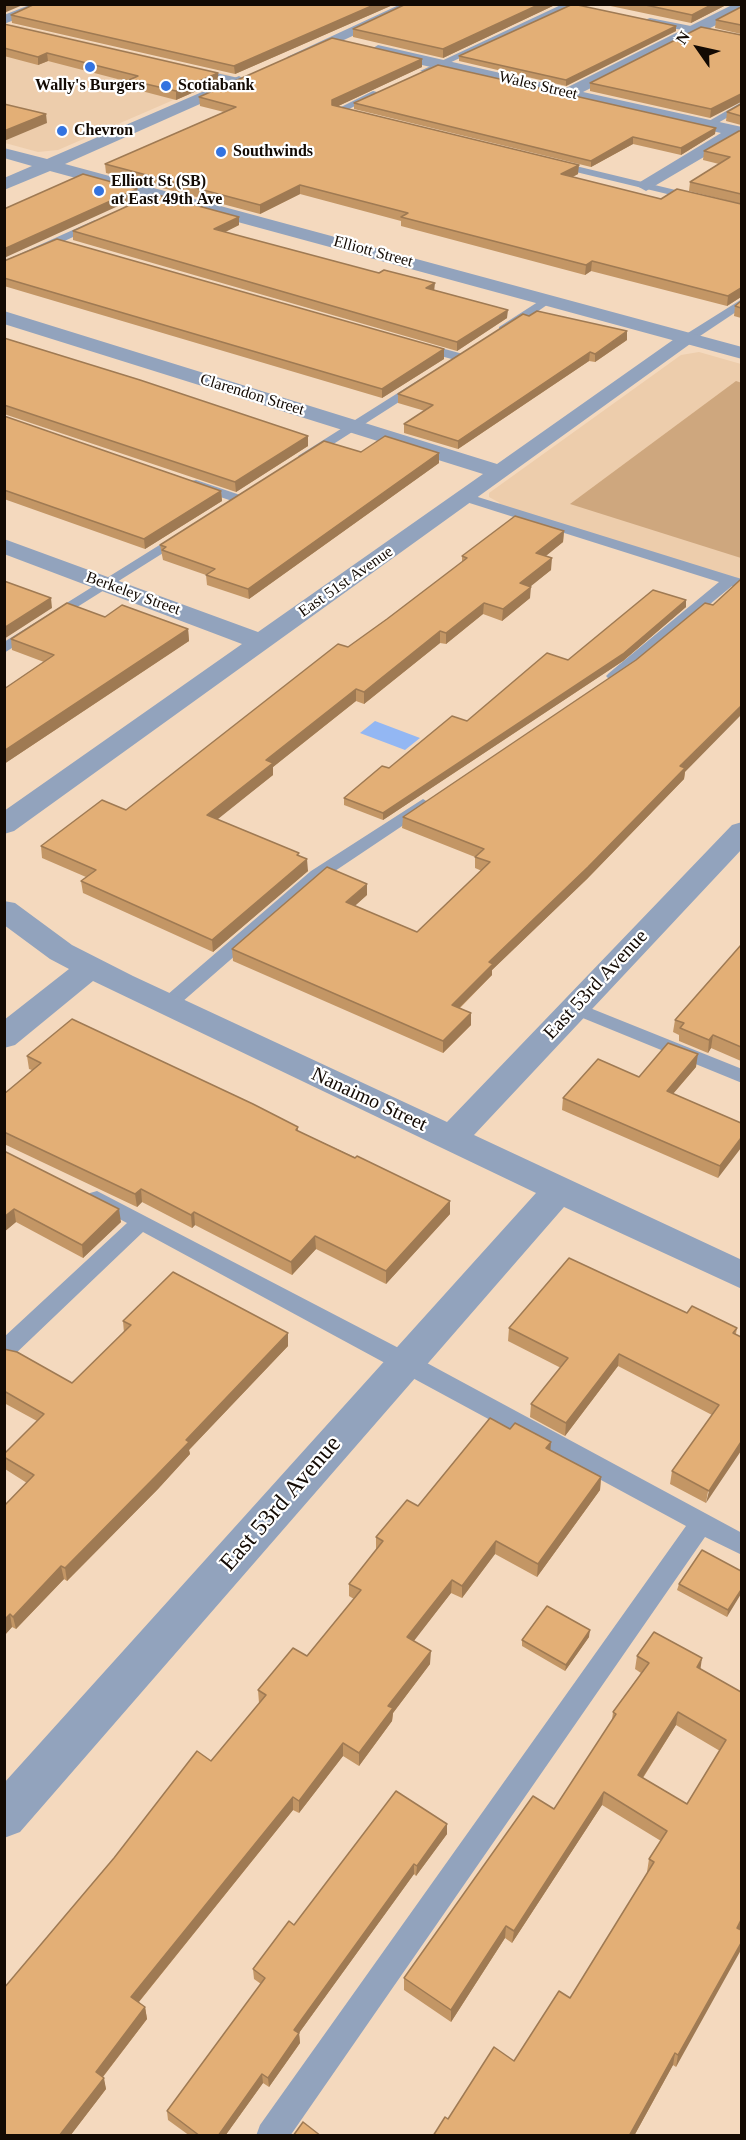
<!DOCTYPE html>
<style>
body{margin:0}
#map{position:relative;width:746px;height:2140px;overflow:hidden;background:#f4d9be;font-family:"Times New Roman",serif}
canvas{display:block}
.frame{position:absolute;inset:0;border:6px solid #130a03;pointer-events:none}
.north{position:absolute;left:668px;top:18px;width:60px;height:60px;-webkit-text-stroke:4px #fff;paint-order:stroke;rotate:304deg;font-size:16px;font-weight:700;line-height:24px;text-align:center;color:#130a03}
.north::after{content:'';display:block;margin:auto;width:21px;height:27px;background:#130a03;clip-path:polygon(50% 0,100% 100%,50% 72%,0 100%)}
</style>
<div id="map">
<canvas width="746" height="2140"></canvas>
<div class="frame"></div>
<div class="north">N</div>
</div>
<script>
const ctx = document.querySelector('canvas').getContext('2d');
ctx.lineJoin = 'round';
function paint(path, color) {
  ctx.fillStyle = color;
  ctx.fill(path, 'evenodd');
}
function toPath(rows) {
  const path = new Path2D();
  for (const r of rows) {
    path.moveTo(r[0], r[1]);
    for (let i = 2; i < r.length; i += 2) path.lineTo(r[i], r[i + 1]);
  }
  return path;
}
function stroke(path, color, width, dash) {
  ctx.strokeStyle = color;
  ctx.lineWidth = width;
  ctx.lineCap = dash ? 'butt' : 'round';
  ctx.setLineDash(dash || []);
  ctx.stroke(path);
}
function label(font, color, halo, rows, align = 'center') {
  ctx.font = font + ' "Times New Roman",serif';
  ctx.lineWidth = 4.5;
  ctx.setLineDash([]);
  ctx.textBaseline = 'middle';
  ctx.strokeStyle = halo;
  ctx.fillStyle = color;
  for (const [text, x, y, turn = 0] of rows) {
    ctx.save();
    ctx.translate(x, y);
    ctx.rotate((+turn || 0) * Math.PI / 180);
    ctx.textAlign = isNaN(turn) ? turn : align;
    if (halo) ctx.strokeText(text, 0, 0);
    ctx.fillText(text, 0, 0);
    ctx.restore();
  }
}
const built = toPath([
 [12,24,231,75,58,150,38,152,5,143,5,27],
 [699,352,741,364,741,584,496,507,500,503,489,497,489,493,681,355]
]);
const green = toPath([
 [736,381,742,383,741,558,570,504]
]);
const water = toPath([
 [375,721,420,738,405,750,360,733]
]);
const service = toPath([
 [563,4,575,4,428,73,420,71,563,4],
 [650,18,742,36,742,42,647,23,647,19,650,18],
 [194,68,243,79,245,81,240,84,191,73,191,69,194,68],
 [373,91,381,93,341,113,333,111,373,91],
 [742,102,742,109,711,127,702,125,742,102],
 [555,161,742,206,742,212,551,166,550,164,555,161],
 [95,220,100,223,99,225,4,269,4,261,95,220],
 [544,298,554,300,507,333,499,333,499,327,544,298],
 [742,299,742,308,691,342,683,342,683,336,742,299],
 [419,342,463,354,465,357,459,361,415,349,415,343,419,342],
 [420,379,424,380,424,386,310,459,300,459,298,456,420,379],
 [196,480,243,496,245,499,238,503,191,487,191,481,196,480],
 [465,493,735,577,742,579,742,587,732,586,619,679,609,679,606,676,609,673,719,582,460,500,460,494,465,493],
 [182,531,189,535,187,538,4,653,4,642,182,531],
 [423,799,431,804,429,808,323,879,174,1009,160,1009,158,1005,160,1001,311,871,423,799],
 [575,1002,742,1069,742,1083,568,1012,566,1008,568,1004,575,1002],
 [97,1191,414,1356,742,1533,742,1555,705,1537,290,2136,256,2136,260,2125,686,1526,143,1232,12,1357,4,1359,4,1337,127,1223,90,1203,87,1198,90,1193,97,1191]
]);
const minor = toPath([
 [32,4,54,4,4,24,4,15,32,4],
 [734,4,742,4,742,12,583,92,742,127,742,138,738,137,646,191,637,186,640,182,721,133,378,55,370,50,378,45,566,88,734,4],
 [4,311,497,464,680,335,687,333,694,335,697,339,14,831,4,834,4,811,242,644,4,554,4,539,258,632,483,474,4,324,4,311],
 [742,822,742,849,474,1135,742,1260,742,1289,564,1207,20,1832,4,1838,4,1783,536,1193,93,981,15,1045,4,1048,4,1020,69,969,50,959,4,925,4,901,15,903,72,945,133,976,447,1122,732,825,742,822]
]);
const tertiary = toPath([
 [401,4,421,4,301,60,289,60,287,57,401,4],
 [239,76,247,81,245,84,65,164,742,347,742,359,50,171,4,190,4,178,32,166,4,158,4,148,47,159,239,76]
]);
const wall = toPath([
 [35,4,395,4,235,74,12,23,11,15],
 [406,4,557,4,443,58,353,37,353,29],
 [601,4,728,4,691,23],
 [741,7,741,34,715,28,716,20],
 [4,24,219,81,176,100,130,88,129,82,48,61,38,65,4,56],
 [676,26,676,31,566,86,459,61,459,56],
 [741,35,710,118,590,91,590,83],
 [422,59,422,67,338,106,578,174,572,177,661,199,741,204,741,297,727,306,591,271,585,275,401,226,401,221,300,194,260,214,106,173,105,164,224,112,200,106,199,97],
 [354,103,715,134,681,155,633,144,591,167,354,109],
 [741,104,741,125,726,121,727,112],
 [741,131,741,204,689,191,690,182,719,164,703,160,704,151],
 [239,225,225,232,434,291,507,318,457,351,73,240,73,231],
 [4,261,444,359,382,398,4,286],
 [741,301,741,318,734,316,735,306],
 [4,338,308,436,308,446,236,492,4,414],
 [627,340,595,362,589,361,458,449,404,433,404,424,425,411,398,403,398,394],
 [4,416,221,491,222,501,145,549,4,499],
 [361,452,439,453,439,463,249,599,207,585,206,575,163,560,160,545],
 [564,531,563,542,545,556,551,570,530,586,530,598,502,621,483,614,446,644,440,643,364,704,356,701,273,767,273,775,217,819,299,855,308,871,213,952,83,893,81,881,86,877,42,858,41,846,126,810,387,619,462,562,462,556],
 [686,600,686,607,623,661,383,820,344,805,344,798,389,768,568,660],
 [105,617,188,629,189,641,4,764,4,689,44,662,12,650,11,639],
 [685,772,684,779,587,879,492,970,492,975,460,1008,471,1013,471,1025,443,1053,233,961,232,949,367,895,354,906,417,932,482,871,475,868,475,857,402,828,403,817],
 [741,945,741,1061,711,1048,708,1053,679,1041,679,1035,673,1032,675,1020],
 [27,1056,298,1127,298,1131,450,1201,450,1214,386,1284,316,1249,292,1275,195,1225,192,1228,142,1202,137,1207,4,1144,4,1094,32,1070,29,1069],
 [696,1067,673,1094,741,1123,718,1178,562,1110,563,1098],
 [4,1151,121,1222,83,1258,16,1222,4,1232],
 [687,1313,737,1328,706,1503,670,1484,672,1471,712,1415,618,1366,565,1436,530,1417,531,1404,561,1368,508,1341,509,1328],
 [123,1321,288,1346,189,1450,190,1454,158,1489,67,1581,64,1579,16,1629,12,1627,4,1636,4,1506,27,1483,5,1469,4,1454,37,1421,4,1403,4,1349,72,1383,124,1333],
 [550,1450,601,1477,600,1490,537,1577,495,1554,462,1598,451,1593,413,1641,430,1664,393,1713,392,1721,359,1766,343,1756,299,1813,293,1810,139,2002,145,2007,147,2019,103,2077,106,2089,70,2136,4,2136,211,1761,259,1703,258,1690,307,1656,354,1599,349,1596,349,1584,376,1550,376,1537,418,1506],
 [741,1571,727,1617,677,1590,679,1584],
 [589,1637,565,1671,522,1646,522,1640],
 [637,1656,700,1669,741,1692,740,1930,676,2067,673,2065,634,2136,433,2136,448,2119,514,2061,570,1998,648,1873,647,1872,649,1859,661,1841,602,1805,512,1943,505,1938,451,2022,404,1990,404,1978,554,1809,612,1720,613,1712,641,1673,635,1669],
 [676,1725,720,1751,687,1804,643,1778],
 [447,1824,447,1834,416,1876,414,1874,299,2033,300,2043,269,2087,263,2083,225,2136,190,2136,168,2120,167,2111,261,1984,254,1979,253,1969,294,1925]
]);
const shadedWall = toPath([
 [4,4,25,4,4,13],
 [376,4,395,4,235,74,234,66],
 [540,4,557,4,443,58,443,49],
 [713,4,728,4,691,23,692,15],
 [676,26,676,31,566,86,566,80],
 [47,53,48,61,38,65,38,57],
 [422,59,422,67,332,109,332,100],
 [218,73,219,81,176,100,176,91],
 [741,94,741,102,710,118,711,109],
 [46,114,47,123,4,141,4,131],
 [716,128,715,134,681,155,681,148],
 [633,137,633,144,591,167,591,161],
 [579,165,578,174,561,183,561,174],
 [300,185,300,194,260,214,260,205],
 [137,189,138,197,4,258,4,249],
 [239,217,239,225,215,237,214,229],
 [592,261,591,271,585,275,586,265],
 [435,283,434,292,426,288],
 [741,288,741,297,727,306,728,296],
 [508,310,507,318,457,351,457,342],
 [627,331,627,340,595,362,595,354],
 [444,349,444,359,382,398,382,389],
 [590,352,589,361,458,449,458,441],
 [308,436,308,446,236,492,235,482],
 [439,453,439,463,249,599,248,589],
 [221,491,222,501,145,549,144,539],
 [564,531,563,542,535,565,536,553],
 [552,558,551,570,520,595,520,583],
 [531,587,530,598,502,621,503,609],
 [51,598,52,608,4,639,4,628],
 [686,600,686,607,623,661,383,820,383,813],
 [484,603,483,614,446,644,446,633],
 [188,629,189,641,4,764,4,751],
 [440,631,440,643,364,704,364,692],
 [356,689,356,701,273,767,273,775,208,827,207,815,266,760],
 [741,706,741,715,685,772,684,779,587,879,492,970,492,975,451,1016,452,1005,489,962,680,766],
 [307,859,308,871,213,952,212,940],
 [367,884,367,895,346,914,346,902],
 [471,1013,471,1025,443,1053,443,1041],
 [713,1035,711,1048,708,1053,709,1040],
 [698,1054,696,1067,665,1103,667,1091],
 [741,1138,741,1148,718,1178,720,1166],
 [141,1189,142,1202,137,1207,135,1194],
 [450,1201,450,1214,386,1284,386,1271],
 [14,1209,16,1222,4,1232,4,1217],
 [119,1209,121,1222,83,1258,82,1245],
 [194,1212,195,1225,192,1228,191,1215],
 [315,1236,316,1249,292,1275,291,1262],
 [288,1333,288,1346,189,1450,190,1454,158,1489,67,1581,65,1568],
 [619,1354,618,1366,565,1436,566,1423],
 [551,1442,550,1455,546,1448],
 [741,1442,741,1451,706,1503,709,1491],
 [601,1477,600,1490,537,1577,538,1564],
 [496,1541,495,1554,462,1598,462,1586],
 [61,1566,64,1579,16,1629,13,1617],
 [452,1580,451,1593,407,1650,407,1637],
 [741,1590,741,1594,727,1617,728,1610],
 [10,1614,12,1627,4,1636,4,1620],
 [590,1630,589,1637,565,1671,566,1665],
 [431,1651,430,1664,393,1713,392,1721,359,1766,359,1753,388,1706],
 [702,1658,700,1672,697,1667],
 [678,1712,676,1725,636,1788,638,1775],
 [343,1743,343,1756,299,1813,299,1801],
 [604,1792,602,1805,512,1943,514,1931],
 [293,1797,293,1810,133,2009,131,1997],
 [447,1824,447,1834,416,1876,417,1866],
 [414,1864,414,1874,299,2033,300,2043,269,2087,268,2078,294,2030],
 [741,1920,741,1927,734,1940,737,1928],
 [506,1926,505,1938,451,2022,451,2010],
 [741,1943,741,1950,676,2067,678,2055],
 [145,2007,147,2019,98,2083,96,2072],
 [675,2053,673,2065,634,2136,629,2136],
 [262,2074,263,2083,225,2136,218,2136],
 [104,2078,106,2089,70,2136,59,2136]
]);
const building = toPath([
 [35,4,376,4,234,66,11,15,35,4],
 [406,4,540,4,443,49,353,29,406,4],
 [573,4,676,26,566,80,459,56,573,4],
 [641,4,713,4,692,15,641,4],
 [741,7,741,25,716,20,741,7],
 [4,24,218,73,176,91,129,80,138,76,47,53,38,57,4,48,4,24],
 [701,27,741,35,741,94,711,109,590,83,701,27],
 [332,38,422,59,332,100,332,105,579,165,561,174,661,199,677,189,741,204,741,288,728,296,592,261,586,265,401,217,408,213,300,185,260,205,105,164,236,107,199,97,332,38],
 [438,65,716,128,681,148,633,137,591,161,354,103,438,65],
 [4,104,46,114,4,131,4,104],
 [741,104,741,116,727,112,741,104],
 [739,131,741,131,741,194,690,182,730,157,704,151,739,131],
 [83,174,137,189,4,249,4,209,83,174],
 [154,194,239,217,214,229,379,273,384,270,435,283,426,288,508,310,457,342,73,231,154,194],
 [57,239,444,349,382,389,4,278,4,261,57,239],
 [741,301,741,308,735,306,741,301],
 [537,311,627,331,595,354,590,352,458,441,404,424,433,405,398,394,523,314,529,316,537,311],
 [4,338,140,380,308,436,235,482,4,405,4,338],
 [4,416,221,491,144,539,4,490,4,416],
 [385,436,439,453,248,589,206,575,215,569,162,550,166,547,160,545,324,441,361,452,385,436],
 [515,516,564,531,536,553,552,558,520,583,531,587,503,609,484,603,446,633,440,631,364,692,356,689,266,760,273,763,207,815,299,853,297,855,307,859,212,940,81,881,96,870,41,846,102,800,126,810,338,644,348,647,387,619,467,558,462,556,515,516],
 [740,580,741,580,741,706,680,766,685,768,588,867,489,962,493,964,452,1005,471,1013,443,1041,232,949,327,867,367,884,346,902,417,932,490,862,475,857,484,849,403,817,636,660,705,603,713,605,740,580],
 [4,581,51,598,4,628,4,581],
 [653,590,686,600,623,654,383,813,344,798,382,766,389,768,452,716,467,721,547,653,568,660,653,590],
 [67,603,105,617,122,605,188,629,4,751,4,689,54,655,11,639,67,603],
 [741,945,741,1047,713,1035,709,1040,680,1028,684,1023,675,1020,741,945],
 [72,1019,253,1104,298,1127,296,1130,355,1158,357,1156,450,1201,386,1271,315,1236,291,1262,194,1212,191,1215,141,1189,135,1194,4,1132,4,1094,41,1063,27,1056,72,1019],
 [668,1043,698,1054,667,1091,741,1123,741,1138,720,1166,563,1098,598,1059,639,1077,668,1043],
 [4,1151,119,1209,82,1245,14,1209,4,1217,4,1151],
 [569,1258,687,1313,692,1306,737,1328,733,1333,741,1337,741,1442,709,1491,672,1471,719,1405,619,1354,566,1423,531,1404,568,1358,509,1328,569,1258],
 [173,1272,288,1333,186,1440,189,1442,156,1476,65,1568,61,1566,13,1617,10,1614,4,1620,4,1506,34,1475,4,1457,4,1454,44,1414,4,1391,4,1349,17,1352,72,1383,131,1325,123,1321,173,1272],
 [490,1418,510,1429,515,1423,551,1442,546,1448,601,1477,538,1564,496,1541,462,1586,452,1580,407,1637,431,1651,388,1706,393,1708,359,1753,343,1743,299,1801,293,1797,131,1997,145,2007,96,2072,104,2078,59,2136,4,2136,4,1988,114,1858,197,1751,211,1761,266,1695,258,1690,293,1648,307,1656,361,1590,349,1584,383,1541,376,1537,407,1500,418,1506,490,1418],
 [702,1550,741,1571,741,1590,728,1610,679,1584,702,1550],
 [547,1606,590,1630,566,1665,522,1640,547,1606],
 [654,1632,702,1658,697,1667,741,1692,741,1920,737,1928,741,1930,741,1943,678,2055,675,2053,629,2136,433,2136,445,2117,448,2119,494,2047,514,2061,559,1991,570,1998,654,1862,649,1859,667,1831,604,1792,514,1931,506,1926,451,2010,404,1978,533,1796,554,1809,616,1714,613,1712,649,1663,637,1656,654,1632],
 [678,1712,726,1740,687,1804,638,1775,678,1712],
 [396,1791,447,1824,417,1866,414,1864,294,2030,299,2033,268,2078,262,2074,218,2136,200,2136,167,2111,265,1978,253,1969,289,1921,294,1925,396,1791],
 [303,2122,321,2136,293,2136,303,2122]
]);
const markers = [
 [90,67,6,"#3373e0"],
 [166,86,6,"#3373e0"],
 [62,131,6,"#3373e0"],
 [221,152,6,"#3373e0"],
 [99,191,6,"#3373e0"]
];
const farPoinames = [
 ["Wally's Burgers",90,86,"center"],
 ["Scotiabank",178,86],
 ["Chevron",74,131],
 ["Southwinds",233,152],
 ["Elliott St (SB)",111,182],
 ["at East 49th Ave",111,200]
];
const farStreetnames = [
 ["Wales Street",538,86,13],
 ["Elliott Street",373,252,15],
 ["Clarendon Street",252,395,17],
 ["East 51st Avenue",346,582,-35],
 ["Berkeley Street",133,594,20]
];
const streetNames = [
 ["East 53rd Avenue",596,985,-47],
 ["Nanaimo Street",369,1100,25]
];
const nearStreetnames = [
 ["East 53rd Avenue",281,1504,-49]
];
paint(built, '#edcdac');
paint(green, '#cea77e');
paint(water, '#93b7f3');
paint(service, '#92a3bd');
paint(minor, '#92a3bd');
paint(tertiary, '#92a3bd');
paint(wall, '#c39665');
paint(shadedWall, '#9f7a53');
paint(building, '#e3af76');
stroke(building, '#9f7a53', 1.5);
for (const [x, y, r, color] of markers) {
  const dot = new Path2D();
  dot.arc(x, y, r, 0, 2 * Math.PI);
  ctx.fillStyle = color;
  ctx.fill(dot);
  stroke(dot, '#fff', 2);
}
label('bold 16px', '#130a03', '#fff', farPoinames, 'left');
label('16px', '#130a03', '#fff', farStreetnames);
label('20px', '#130a03', '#fff', streetNames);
label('24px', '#130a03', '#fff', nearStreetnames);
</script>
